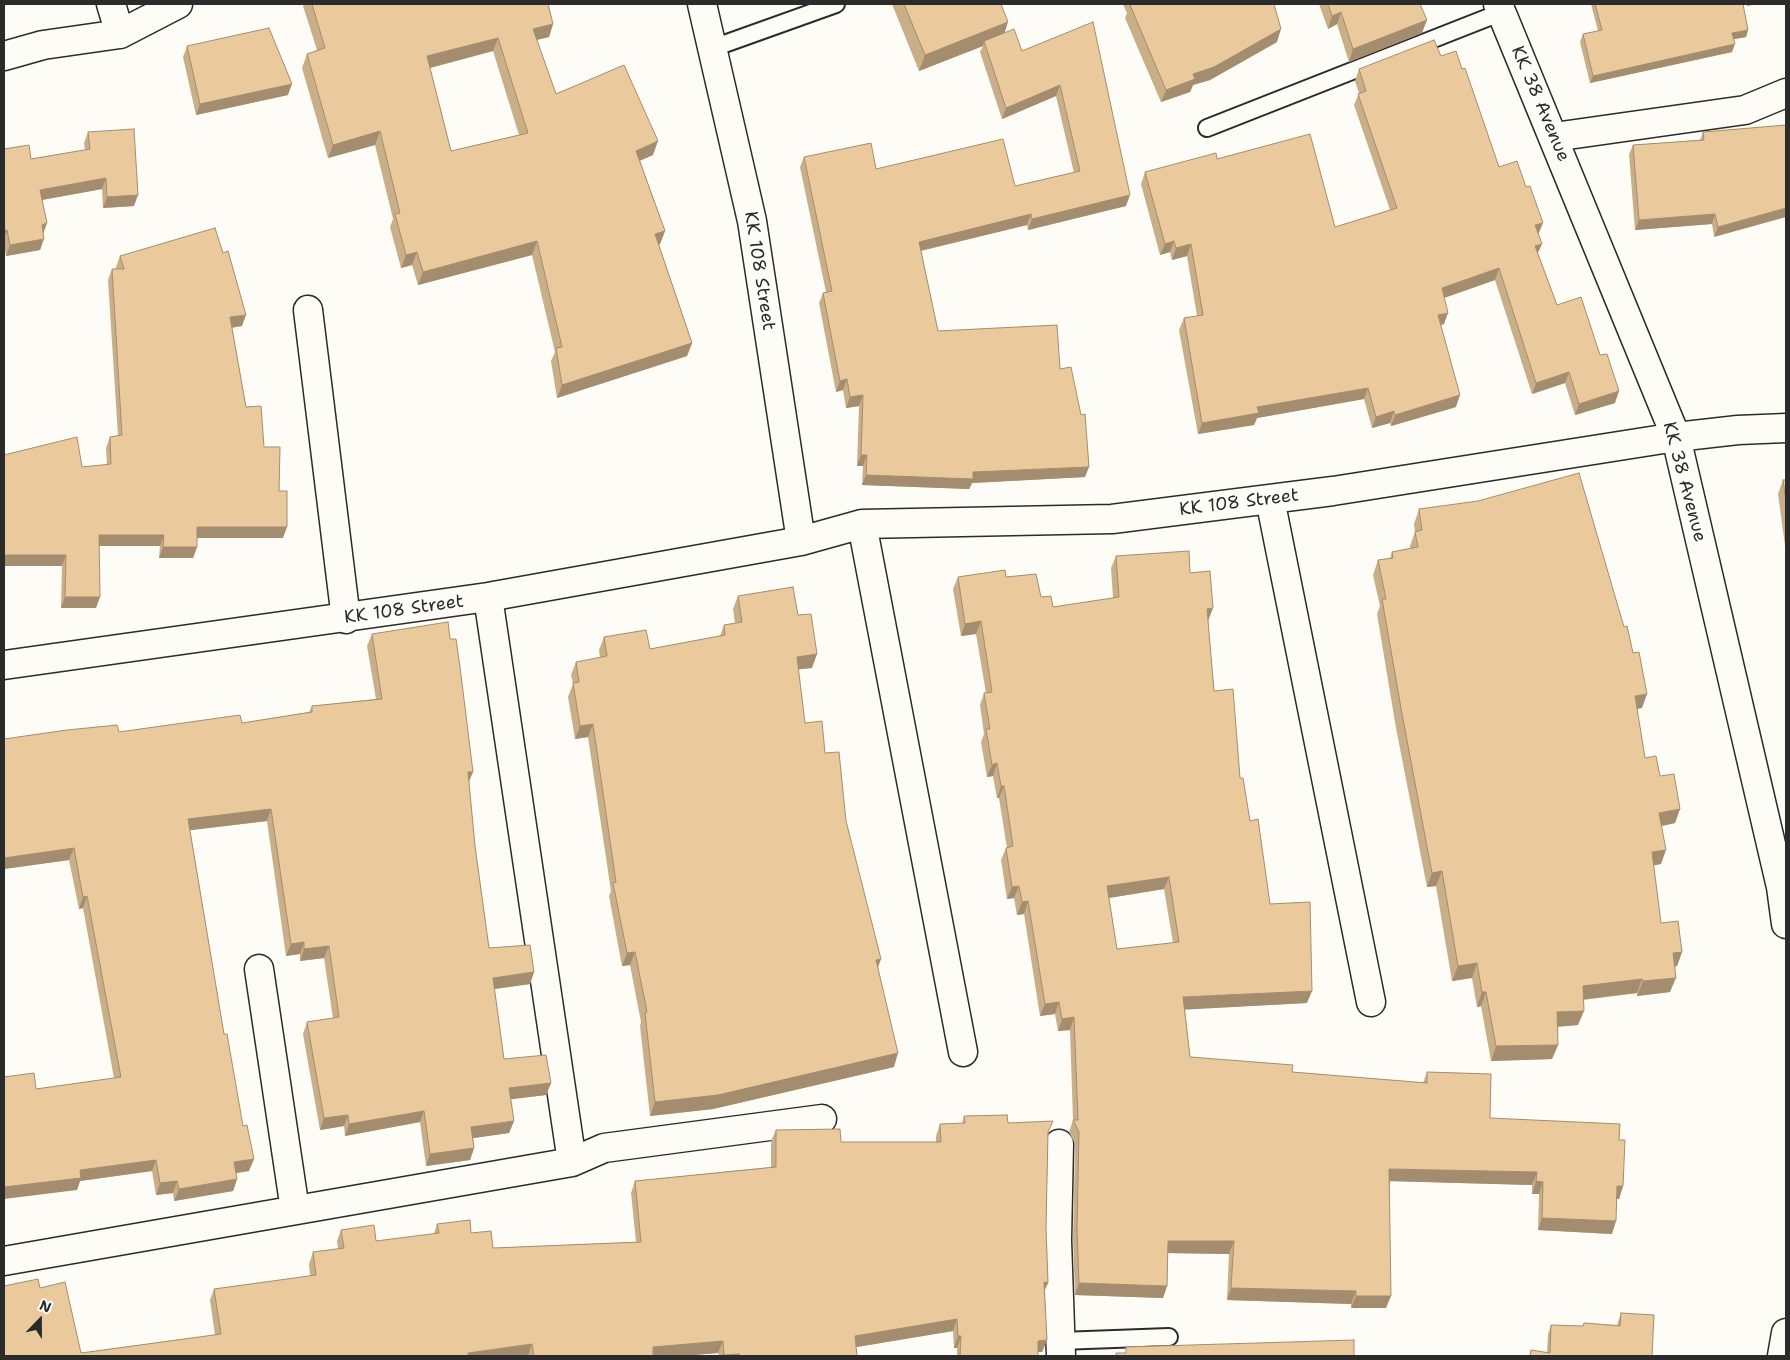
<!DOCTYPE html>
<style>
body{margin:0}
#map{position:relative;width:1790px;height:1360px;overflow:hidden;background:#fdfcf7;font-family:"Shantell Sans",sans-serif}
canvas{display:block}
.frame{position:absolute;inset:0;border:5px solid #2b2b2b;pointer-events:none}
.north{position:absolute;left:15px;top:1295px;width:50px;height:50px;-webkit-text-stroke:4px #fdfcf7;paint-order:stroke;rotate:22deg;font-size:14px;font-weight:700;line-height:20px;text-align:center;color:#2b2b2b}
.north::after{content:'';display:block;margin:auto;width:18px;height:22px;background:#2b2b2b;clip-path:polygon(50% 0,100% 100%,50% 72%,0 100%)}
</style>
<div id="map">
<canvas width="1790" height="1360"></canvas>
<div class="frame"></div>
<div class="north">N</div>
</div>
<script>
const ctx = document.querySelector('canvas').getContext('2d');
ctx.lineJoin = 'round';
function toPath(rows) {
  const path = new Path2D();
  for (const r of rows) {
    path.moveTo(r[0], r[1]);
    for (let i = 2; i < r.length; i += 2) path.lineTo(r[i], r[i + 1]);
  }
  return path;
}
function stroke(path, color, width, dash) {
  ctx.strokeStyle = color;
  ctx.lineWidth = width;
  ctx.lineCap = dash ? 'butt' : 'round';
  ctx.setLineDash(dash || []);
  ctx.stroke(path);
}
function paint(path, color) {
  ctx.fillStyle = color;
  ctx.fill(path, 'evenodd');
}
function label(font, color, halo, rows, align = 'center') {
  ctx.font = font + ' "Shantell Sans",sans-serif';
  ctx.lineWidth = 4;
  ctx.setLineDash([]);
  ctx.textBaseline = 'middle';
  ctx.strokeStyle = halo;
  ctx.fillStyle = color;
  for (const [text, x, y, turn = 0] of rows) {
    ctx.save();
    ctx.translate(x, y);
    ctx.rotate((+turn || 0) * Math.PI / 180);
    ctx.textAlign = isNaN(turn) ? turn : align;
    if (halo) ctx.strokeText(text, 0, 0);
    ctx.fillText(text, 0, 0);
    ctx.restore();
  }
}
const lane = toPath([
 [713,48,836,4],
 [1207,128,1502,12],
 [1060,1341,1169,1337]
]);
const street = toPath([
 [111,4,120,34],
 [702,4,752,221,801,541],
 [1498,4,1676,437,1781,887,1786,924],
 [4,56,43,45,120,34,178,4],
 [1554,137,1745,110,1786,93],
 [308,310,346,619],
 [1270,499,1371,1002],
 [862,524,963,1052],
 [488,597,572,1162],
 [4,665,488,597,801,541,862,524,1112,519,1333,491,1676,437,1738,430,1786,428],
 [259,969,295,1210],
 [1059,1144,1057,1240,1061,1356],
 [4,1261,572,1162,604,1148,822,1119],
 [1782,1356,1786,1333]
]);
const wall = toPath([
 [304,4,548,4,553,24,549,37,536,40,556,94,653,155,640,161,665,231,660,244,659,245,692,343,687,356,557,398,551,361,555,352,532,255,418,285,412,265,401,268,390,227,393,219,375,145,328,158,302,68,307,54,317,50,303,6],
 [493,51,519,135,451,151,430,68],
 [892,4,1001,4,1004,33,1022,51,1093,22,1126,206,1028,230,1027,225,921,251,938,331,1060,369,1085,477,972,483,969,489,862,485,863,466,857,466,859,406,846,408,843,390,836,392,819,303,823,293,826,292,800,167,804,157,876,169,1015,186,1074,173,1056,96,1002,119,980,52,983,46,919,71],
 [1123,4,1274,4,1277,42,1210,80,1193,85,1190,92,1161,102,1125,18,1127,13],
 [1319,4,1420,4,1422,33,1349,62,1337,24,1328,29],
 [1591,4,1743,4,1748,30,1746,37,1734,39,1732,52,1590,83,1580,42,1583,34,1598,31],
 [187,46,288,95,196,115,183,57],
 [1441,56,1462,69,1499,167,1538,235,1538,254,1557,305,1615,403,1575,415,1565,383,1532,394,1495,280,1444,298,1444,324,1441,325,1456,407,1391,426,1390,423,1372,428,1364,399,1257,418,1254,425,1198,434,1179,330,1184,318,1197,316,1187,256,1172,260,1170,252,1160,255,1141,184,1145,172,1217,159,1335,227,1390,210,1354,105,1359,93,1355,81,1359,69],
 [1786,125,1714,237,1712,224,1635,230,1629,154,1633,145,1700,140,1703,132],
 [88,132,134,206,103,208,102,189,42,200,47,223,43,233,40,250,6,256,4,244,4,149,31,159,85,150,84,143],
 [120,256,242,326,232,328,246,407,264,447,279,491,283,538,197,538,197,547,193,558,159,558,160,546,99,546,96,608,61,608,62,566,4,566,4,455,82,467,107,465,106,448,110,437,118,436,108,280,112,269,116,269,116,267],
 [1783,480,1786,480,1786,553,1778,494],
 [1419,509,1642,708,1637,709,1645,758,1660,776,1680,809,1675,823,1661,826,1661,864,1653,865,1661,923,1682,952,1677,966,1674,967,1670,992,1637,996,1637,993,1583,1000,1578,1025,1557,1027,1558,1045,1552,1059,1491,1061,1481,1006,1477,1007,1472,978,1452,981,1436,886,1427,887,1396,728,1377,614,1380,606,1373,575,1378,560,1390,558,1392,552,1410,548,1410,546,1415,532,1414,524],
 [1116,556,1190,573,1208,621,1214,691,1240,778,1270,904,1307,1003,1185,1009,1190,1057,1292,1072,1423,1083,1427,1072,1490,1118,1619,1140,1623,1186,1619,1199,1617,1199,1612,1234,1538,1230,1539,1194,1532,1194,1532,1185,1390,1181,1386,1308,1351,1308,1351,1304,1227,1300,1229,1254,1168,1253,1167,1286,1163,1298,1075,1295,1073,1240,1075,1144,1069,1132,1073,1120,1070,1030,1058,1031,1055,1014,1040,1016,1024,914,1017,915,1014,898,1007,899,1001,860,1006,848,1007,848,999,798,997,798,993,776,987,777,981,742,984,734,980,705,984,693,986,693,976,634,961,636,953,589,958,577,1006,577,1041,597,1053,607,1113,598,1111,568],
 [1164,889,1173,943,1117,949,1109,898],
 [738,596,798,615,812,668,798,669,805,723,825,753,846,821,878,968,894,1067,713,1109,650,1116,640,1026,641,1022,630,965,622,966,609,896,611,891,588,737,575,739,568,697,573,684,571,675,576,662,600,658,599,650,604,637,650,649,720,636,724,625,735,623,733,609],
 [372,634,469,782,475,846,489,948,534,972,530,984,494,989,504,1059,551,1083,546,1095,511,1099,514,1121,509,1133,473,1138,474,1148,470,1160,426,1166,420,1122,345,1136,344,1126,320,1130,303,1034,307,1022,333,1018,324,958,300,961,300,954,286,956,267,821,190,830,224,1034,249,1171,236,1173,237,1179,233,1191,174,1201,173,1193,156,1195,152,1171,80,1181,77,1190,36,1089,114,1078,83,908,79,909,69,860,4,869,119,732,242,723,309,712,312,706,376,699,367,646],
 [964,1116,1008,1123,1049,1133,1048,1135,1046,1228,1048,1283,1044,1291,1047,1340,1042,1352,1038,1352,1038,1356,957,1356,957,1348,954,1348,953,1331,856,1347,857,1356,719,1356,718,1353,682,1356,4,1356,40,1288,81,1353,215,1335,210,1300,214,1289,310,1276,309,1264,313,1252,338,1249,337,1241,341,1230,376,1241,434,1234,437,1224,471,1233,493,1248,636,1242,631,1193,635,1181,771,1167,771,1141,776,1130,841,1142,936,1142,936,1136,940,1124,962,1124],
 [1621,1313,1652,1356,1529,1356,1531,1350,1547,1353,1548,1334,1551,1325,1582,1326,1584,1323,1617,1325]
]);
const shadedWall = toPath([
 [1747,4,1758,4,1747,6],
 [1341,12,1337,24,1328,29,1332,16],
 [1427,20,1422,33,1349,62,1353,49],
 [1008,22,1003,38,984,41,983,46,919,71,925,55],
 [553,24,549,37,528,42,533,29],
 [1281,29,1277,42,1210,80,1193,85,1190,92,1161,102,1166,90,1193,74],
 [1748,30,1746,37,1730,40,1732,33],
 [498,38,493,51,422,70,427,56],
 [1735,44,1732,52,1590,83,1593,76],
 [292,84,288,95,196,115,200,104],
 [1060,85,1056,96,1002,119,1006,108],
 [380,131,375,145,328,158,333,145],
 [658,141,653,155,631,164,636,151],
 [106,178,102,189,36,201,40,190],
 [138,195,134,206,103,208,107,197],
 [1130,195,1126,206,1028,230,1032,219],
 [1786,208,1786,217,1714,237,1718,227],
 [1031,214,1027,225,915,252,919,242],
 [1715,214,1712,224,1635,230,1639,220],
 [47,223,43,234,42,225],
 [1543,223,1538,235,1535,225],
 [4,230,7,230,4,239],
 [665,231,660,244,650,248,655,234],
 [44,239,40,250,6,256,10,245],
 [537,241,532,255,418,285,423,272],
 [1174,241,1170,252,1160,255,1165,244],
 [1191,244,1187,256,1172,260,1176,248],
 [1542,244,1537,255,1535,246],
 [417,252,412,265,401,268,406,255],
 [1499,268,1495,280,1438,300,1442,288],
 [1448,313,1444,324,1434,327,1438,315],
 [246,315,242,326,226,328,230,317],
 [692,343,687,356,557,398,562,385],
 [1569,372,1565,383,1532,394,1536,383],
 [847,379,843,390,836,392,840,381],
 [1368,388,1364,399,1257,418,1254,425,1198,434,1202,423,1257,407],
 [1619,391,1615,403,1575,415,1579,404],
 [863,395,859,406,846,408,850,397],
 [1460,395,1456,407,1391,426,1395,415],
 [1394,411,1390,423,1372,428,1376,417],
 [861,455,867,455,863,466,857,466],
 [1089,467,1085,477,972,483,969,489,862,485,866,475,973,472],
 [197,527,287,527,283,538,193,538],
 [99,535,164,535,160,546,95,546],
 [163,547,197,547,193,558,159,558],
 [4,555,66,555,62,566,4,566],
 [65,597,100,597,96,608,61,608],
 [1213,608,1208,621,1207,609],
 [981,621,976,634,961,636,965,624],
 [817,654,812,668,792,670,797,657],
 [1647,694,1642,708,1629,710,1635,696],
 [593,724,588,737,575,739,580,726],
 [997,763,993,776,987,777,992,765],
 [468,772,473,772,468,784],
 [1001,786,1004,786,999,798,997,798],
 [271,809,267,821,184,831,188,819],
 [1680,809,1675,823,1653,828,1659,813],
 [74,848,69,860,4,869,4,858],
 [1666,850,1661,864,1646,867,1652,852],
 [1442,871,1436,886,1427,887,1432,873],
 [1169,877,1164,889,1102,899,1107,886],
 [1019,886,1014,898,1007,899,1012,887],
 [87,896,83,908,79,909,83,897],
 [1028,901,1024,914,1017,915,1022,902],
 [304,942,300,954,286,956,291,944],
 [329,946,324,958,300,961,304,949],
 [635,952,630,965,622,966,627,953],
 [1682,952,1677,966,1667,968,1673,953],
 [881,959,876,973,876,960],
 [1477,963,1472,978,1452,981,1458,966],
 [534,972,530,984,488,990,493,978],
 [1676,978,1670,992,1637,996,1643,981],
 [1642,979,1637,993,1578,1000,1583,986],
 [1312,991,1307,1003,1179,1010,1183,997],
 [1482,992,1486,992,1481,1006,1477,1007],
 [1059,1002,1055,1014,1040,1016,1045,1004],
 [1584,1011,1578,1025,1551,1027,1557,1012],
 [1074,1017,1070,1030,1058,1031,1062,1019],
 [1558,1045,1552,1059,1491,1061,1496,1046],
 [898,1053,894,1067,713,1109,650,1116,655,1102],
 [551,1083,546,1095,505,1100,509,1088],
 [424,1111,420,1122,345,1136,349,1124],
 [348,1115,344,1126,320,1130,324,1118],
 [514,1121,509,1133,467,1139,471,1127],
 [474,1148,470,1160,426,1166,430,1154],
 [254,1159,249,1171,230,1174,234,1162],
 [156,1160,152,1171,80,1181,77,1190,4,1199,4,1187,80,1170],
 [1389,1169,1537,1172,1532,1185,1385,1181],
 [237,1179,233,1191,174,1201,179,1189],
 [177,1181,173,1193,156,1195,160,1183],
 [1536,1181,1543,1182,1539,1194,1532,1194],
 [1617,1186,1623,1186,1619,1199,1613,1199],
 [1542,1218,1616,1221,1612,1234,1538,1230],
 [1168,1241,1234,1241,1229,1254,1164,1253],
 [1044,1282,1048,1283,1043,1294],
 [1079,1283,1167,1286,1163,1298,1075,1295],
 [1231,1288,1356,1291,1351,1304,1227,1300],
 [1356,1296,1391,1296,1386,1308,1351,1308],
 [957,1319,953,1331,851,1348,855,1336],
 [958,1336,961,1336,957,1348,954,1348],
 [1047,1340,1042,1352,1034,1352,1038,1341],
 [723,1341,718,1353,682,1356,649,1356,653,1347],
 [532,1344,528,1356,466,1356,468,1353],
 [739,1354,739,1356,724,1356,724,1355]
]);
const building = toPath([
 [312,4,548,4,553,24,533,29,556,94,624,65,658,141,636,151,665,231,655,234,692,343,562,385,556,348,562,347,537,241,423,272,417,252,406,255,395,214,400,213,380,131,333,145,307,54,325,48,312,4],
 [498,38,528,133,451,151,427,56,498,38],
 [904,4,1001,4,1008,22,925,55,904,4],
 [1132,4,1274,4,1281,29,1214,67,1193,74,1195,79,1166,90,1130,5,1132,4],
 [1328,4,1420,4,1427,20,1353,49,1341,12,1332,16,1328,4],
 [1595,4,1743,4,1748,30,1732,33,1735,44,1593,76,1583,34,1602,30,1595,4],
 [1093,22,1130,195,1032,219,1031,214,919,242,938,331,1057,325,1060,369,1071,367,1081,415,1085,414,1089,467,973,472,973,479,866,475,867,455,861,455,863,395,850,397,847,379,840,381,823,293,832,291,804,157,871,143,876,169,1003,139,1015,186,1080,171,1060,85,1006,108,984,41,1014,29,1022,51,1093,22],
 [269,28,292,84,200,104,187,46,269,28],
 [1434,40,1441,56,1456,51,1462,69,1465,68,1499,167,1517,161,1526,187,1530,186,1543,223,1535,225,1542,244,1535,246,1557,305,1581,297,1600,355,1607,354,1619,391,1579,404,1569,372,1536,383,1499,268,1442,288,1448,313,1438,315,1460,395,1395,415,1394,411,1376,417,1368,388,1257,407,1259,413,1202,423,1184,318,1203,315,1191,244,1176,248,1174,241,1165,244,1145,172,1216,153,1217,159,1310,134,1335,227,1397,208,1358,94,1366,91,1359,69,1434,40],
 [1786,125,1786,208,1718,227,1715,214,1639,220,1633,145,1704,140,1703,132,1786,125],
 [134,129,138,195,107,197,106,178,40,190,47,223,42,225,44,239,10,245,7,230,4,230,4,149,29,145,31,159,90,149,88,132,134,129],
 [215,228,223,253,228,251,246,315,230,317,246,407,261,406,264,447,280,447,279,491,287,491,287,527,197,527,197,547,163,547,164,535,99,535,100,597,65,597,66,555,4,555,4,455,77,437,82,467,111,464,110,437,122,435,112,269,124,269,120,256,215,228],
 [1579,473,1624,627,1627,626,1633,653,1639,652,1647,694,1635,696,1645,758,1656,756,1660,776,1674,774,1680,809,1659,813,1666,850,1652,852,1661,923,1678,921,1682,952,1673,953,1676,978,1643,981,1642,979,1583,986,1584,1011,1557,1012,1558,1045,1496,1046,1486,992,1482,992,1477,963,1458,966,1442,871,1432,873,1402,714,1382,599,1386,599,1378,560,1393,558,1392,552,1418,547,1415,532,1422,530,1419,509,1478,501,1579,473],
 [1783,480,1786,480,1786,501,1783,480],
 [1189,551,1190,573,1210,571,1213,608,1207,609,1214,691,1233,689,1240,778,1243,778,1250,821,1258,819,1270,904,1310,902,1312,991,1183,997,1190,1057,1293,1065,1292,1072,1427,1083,1427,1072,1491,1074,1490,1118,1620,1124,1619,1140,1625,1140,1623,1186,1617,1186,1616,1221,1542,1218,1543,1182,1536,1181,1537,1172,1389,1169,1391,1296,1356,1296,1356,1291,1231,1288,1234,1241,1168,1241,1167,1286,1079,1283,1077,1228,1079,1132,1073,1120,1078,1120,1074,1017,1062,1019,1059,1002,1045,1004,1028,901,1022,902,1019,886,1012,887,1006,848,1013,846,1004,786,1001,786,997,763,992,765,986,729,990,729,984,693,992,692,981,621,965,624,958,577,1005,570,1006,577,1036,574,1041,597,1051,596,1053,607,1119,597,1116,556,1189,551],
 [1169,877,1179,942,1117,949,1107,886,1169,877],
 [793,587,798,615,811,614,817,654,797,657,805,723,822,721,825,753,839,752,846,821,881,959,876,960,898,1053,718,1095,655,1102,645,1013,647,1012,635,952,627,953,613,883,616,882,593,724,580,726,573,683,579,682,576,662,607,656,604,637,646,630,650,649,725,635,724,625,742,622,738,596,793,587],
 [448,622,450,639,456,639,460,667,473,772,468,772,475,846,489,948,530,945,534,972,493,978,504,1059,546,1055,551,1083,509,1088,514,1121,471,1127,474,1148,430,1154,424,1111,349,1124,348,1115,324,1118,307,1022,339,1017,329,946,304,949,304,942,291,944,271,809,188,819,224,1034,227,1034,243,1126,247,1125,254,1159,234,1162,237,1179,179,1189,177,1181,160,1183,156,1160,80,1170,81,1178,4,1187,4,1077,34,1073,36,1089,121,1077,87,896,83,897,74,848,4,858,4,739,67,730,117,725,119,732,240,715,242,723,312,712,312,706,382,699,372,634,448,622],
 [1007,1115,1008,1123,1053,1121,1048,1132,1046,1228,1048,1283,1044,1282,1047,1340,1038,1341,1038,1356,960,1356,961,1336,958,1336,957,1319,855,1336,857,1356,740,1356,739,1354,724,1355,723,1341,653,1347,653,1356,534,1356,532,1344,468,1353,468,1356,4,1356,4,1286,38,1279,40,1288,65,1282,81,1353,221,1334,214,1289,316,1275,313,1252,344,1248,341,1230,374,1225,376,1241,439,1233,437,1224,470,1220,471,1233,491,1231,493,1248,641,1242,635,1181,776,1167,776,1130,840,1129,841,1142,941,1142,940,1124,965,1123,964,1116,1007,1115],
 [1621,1313,1654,1315,1652,1356,1530,1356,1531,1350,1550,1353,1551,1325,1583,1326,1584,1323,1620,1326,1621,1313],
 [1354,1340,1354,1356,1116,1356,1116,1353,1126,1353,1126,1347,1354,1340]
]);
const streetNames = [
 ["KK 38 Avenue",1540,104,67],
 ["KK 108 Street",759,271,81],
 ["KK 38 Avenue",1684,482,75],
 ["KK 108 Street",1239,503,-7],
 ["KK 108 Street",404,610,-8]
];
stroke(lane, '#2b2b2b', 20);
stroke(street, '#2b2b2b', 31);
stroke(lane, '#fdfcf7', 16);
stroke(street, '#fdfcf7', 28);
paint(wall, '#c9ae87');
paint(shadedWall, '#a48d6e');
paint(building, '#eaca9d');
stroke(building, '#a48d6e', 1);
label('18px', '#2b2b2b', '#fdfcf7', streetNames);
</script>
